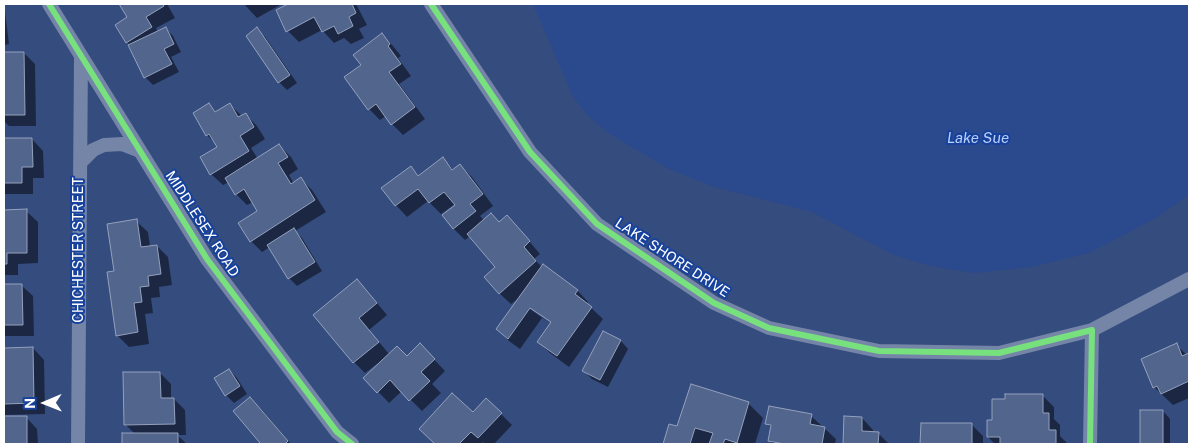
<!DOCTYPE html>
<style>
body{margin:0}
#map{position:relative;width:1193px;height:448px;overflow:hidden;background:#354c7e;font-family:"Public Sans",sans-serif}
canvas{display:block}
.frame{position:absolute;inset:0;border:5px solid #fff;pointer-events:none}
.north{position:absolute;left:20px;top:378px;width:50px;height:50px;-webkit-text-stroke:4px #16419d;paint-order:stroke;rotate:269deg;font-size:14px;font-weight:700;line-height:20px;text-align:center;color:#fff}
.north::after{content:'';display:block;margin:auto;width:18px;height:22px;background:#fff;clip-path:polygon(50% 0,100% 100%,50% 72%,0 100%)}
</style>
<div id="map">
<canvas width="1193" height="448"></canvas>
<div class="frame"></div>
<div class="north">N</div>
</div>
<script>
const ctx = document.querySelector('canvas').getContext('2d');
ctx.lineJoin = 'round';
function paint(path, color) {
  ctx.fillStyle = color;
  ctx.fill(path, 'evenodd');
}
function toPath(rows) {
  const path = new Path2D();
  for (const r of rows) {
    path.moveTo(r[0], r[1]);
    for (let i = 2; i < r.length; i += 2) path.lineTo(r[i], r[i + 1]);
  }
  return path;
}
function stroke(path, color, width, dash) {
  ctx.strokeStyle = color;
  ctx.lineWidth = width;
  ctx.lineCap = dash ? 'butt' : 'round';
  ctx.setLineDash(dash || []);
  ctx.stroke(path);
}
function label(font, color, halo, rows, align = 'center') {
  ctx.font = font + ' "Public Sans",sans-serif';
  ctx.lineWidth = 4;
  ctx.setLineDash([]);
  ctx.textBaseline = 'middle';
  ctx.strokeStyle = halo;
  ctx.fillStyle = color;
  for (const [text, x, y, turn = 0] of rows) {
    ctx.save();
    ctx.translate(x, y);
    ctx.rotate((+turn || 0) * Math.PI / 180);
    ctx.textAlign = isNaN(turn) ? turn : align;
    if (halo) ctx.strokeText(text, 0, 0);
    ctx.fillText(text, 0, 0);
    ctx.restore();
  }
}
const water = toPath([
 [533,4,1189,4,1189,195,1154,219,1089,253,1032,267,974,273,931,266,894,255,812,212,715,187,671,170,610,134,589,117,573,97]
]);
const shadow = toPath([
 [4,4,9,44,4,45],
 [120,4,167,4,175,18,156,28,158,32,166,29,173,36,181,52,171,57,179,72,153,85,145,77,130,45,127,42,129,18],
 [244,4,282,4,257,18],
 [291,4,356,4,367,25,359,29,364,38,351,44,344,38,334,43,322,30,299,42,288,31,277,11],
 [257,29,265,37,297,83,287,90,279,82],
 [382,35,393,46,401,56,398,58,411,76,399,84,425,119,403,135,392,124,386,116,380,120,369,109,362,66],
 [4,53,24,53,35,64,36,126,9,126,4,121],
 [209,105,217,113,230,105,242,116,245,114,257,126,265,139,251,148,258,159,279,145,291,157,298,169,289,175,294,184,301,179,312,190,326,212,295,231,302,238,322,271,297,286,289,278,270,247,262,252,251,241,259,211,253,202,247,205,236,194,229,182,223,185,211,174,219,147,207,135],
 [32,139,43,151,44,178,33,178,33,194,4,194,4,140],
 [442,159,454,170,460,165,472,177,493,206,480,216,484,220,518,228,540,254,534,259,542,267,577,290,588,302,587,304,603,319,569,367,550,353,538,342,551,324,542,318,520,349,509,341,497,329,519,298,511,304,499,293,497,267,470,236,465,240,453,228,457,206,455,204,441,214,428,201,407,217,396,205,383,188,411,167,419,176],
 [530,306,556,325,555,327,530,309],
 [4,211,26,211,38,222,38,263,18,264,18,275,4,275],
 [136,221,148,232,150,247,157,246,168,257,172,285,159,287,160,297,151,298,153,313,145,314,149,344,129,347,117,335,115,272],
 [356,280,368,292,387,315,369,330,389,354,407,358,420,345,445,371,432,384,441,393,422,411,402,391,389,403,365,378,378,365,377,364,365,373,354,362],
 [4,285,21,285,33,296,34,336,5,336,5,349,33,348,44,360,45,414,4,415],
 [604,332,621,341,628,349,608,387,592,379,584,371],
 [1176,345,1187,355,1189,354,1189,398,1173,405,1154,387,1142,359],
 [229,370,237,378,247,394,234,403,226,395],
 [160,373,171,384,171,399,174,399,185,410,186,435,177,435,187,444,124,444,124,435,136,435,125,424],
 [691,386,749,404,763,418,755,444,664,444,670,425,678,428],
 [1042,395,1054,407,1054,419,1060,425,1060,436,1067,443,1067,444,995,444,988,437,993,421,1006,400],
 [250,398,262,410,291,444,260,444,262,443],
 [1141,411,1163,411,1170,419,1170,444,1141,444],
 [473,414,501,414,512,425,494,444,485,444,483,442,481,444,436,444,421,429],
 [811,416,836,439,835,444,773,444,769,441,772,429,767,423],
 [26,417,37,429,38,444,4,444,4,418],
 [845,417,862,418,873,430,873,433,878,433,889,444,844,444],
 [922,424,972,425,983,436,983,444,921,444]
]);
const building = toPath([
 [119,4,163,4,164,6,146,17,152,27,126,43,115,25,127,17,119,4],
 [288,4,352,4,356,13,349,17,353,26,338,34,334,26,322,32,314,17,286,32,276,10,288,4],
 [166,27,174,44,164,49,172,64,144,78,128,45,166,27],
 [257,27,290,75,278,83,246,36,257,27],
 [382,33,390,44,388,46,401,64,389,72,415,107,391,125,376,104,368,110,344,77,361,65,353,55,382,33],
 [4,52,24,52,25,115,4,115,4,52],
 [209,103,215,112,230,103,238,117,246,113,254,127,240,136,249,151,210,175,200,157,217,147,209,134,206,136,193,113,209,103],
 [4,138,32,138,33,167,22,167,22,183,4,183,4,138],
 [279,144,288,157,278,163,291,184,301,177,315,200,250,242,238,223,257,211,244,189,235,195,225,178,279,144],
 [443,157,452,170,460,164,483,194,470,204,476,211,453,229,442,215,455,205,444,192,429,203,418,189,395,206,381,188,411,166,418,176,443,157],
 [27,209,27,253,7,253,7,264,4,264,4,210,27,209],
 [491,213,499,222,507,215,530,241,524,247,536,261,499,294,484,277,495,267,467,234,491,213],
 [137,219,141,247,157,245,161,274,148,276,149,286,140,287,142,302,134,303,138,332,116,336,107,272,114,271,107,224,137,219],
 [294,228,315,262,288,279,267,245,294,228],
 [543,264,578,290,575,294,592,307,557,356,537,342,551,322,530,308,508,339,496,329,543,264],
 [357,279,377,303,359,318,379,342,353,363,313,315,357,279],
 [4,284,22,284,23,325,4,325,4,284],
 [603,331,621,340,600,380,582,371,603,331],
 [420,343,435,359,421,372,430,381,409,401,390,380,377,393,363,378,397,346,407,356,420,343],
 [1177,343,1182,356,1189,353,1189,381,1161,394,1157,386,1153,388,1141,359,1177,343],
 [33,347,34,403,4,404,4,348,33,347],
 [229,369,240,386,225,396,214,378,229,369],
 [123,372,160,372,161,398,174,398,175,424,124,425,123,372],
 [691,384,749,402,737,443,725,439,723,444,709,444,713,433,695,428,690,444,663,444,669,424,677,426,691,384],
 [452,393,473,412,486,398,502,413,478,438,471,432,459,444,435,444,419,429,452,393],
 [1005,394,1043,394,1043,413,1049,413,1049,430,1056,430,1056,444,1000,444,1000,437,987,437,987,420,992,420,992,399,1005,399,1005,394],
 [250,397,288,441,285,444,258,444,260,443,233,411,250,397],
 [769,406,812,414,810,424,825,427,822,444,784,444,768,441,771,425,765,424,769,406],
 [1140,410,1163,410,1163,444,1140,444,1140,410],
 [4,416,27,416,27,444,4,444,4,416],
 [844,416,862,417,862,431,879,432,878,444,843,444,844,416],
 [921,423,972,423,972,444,920,444,921,423],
 [122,433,178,433,178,444,122,444,122,433]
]);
const street = toPath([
 [49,4,207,259,337,432,352,444],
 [431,4,530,152,597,224,714,303,769,328,879,351,999,353,1092,330,1189,279],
 [80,163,93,150,104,145,122,144,140,151],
 [78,444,81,56],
 [1090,444,1092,330]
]);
const cycleway = toPath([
 [49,4,207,259,337,432,352,444],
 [431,4,530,152,597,224,714,303,769,328,879,351,999,353,1092,330,1090,444]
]);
const streetNames = [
 ["MIDDLESEX ROAD",202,224,57],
 ["CHICHESTER STREET",79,250,-90],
 ["LAKE SHORE DRIVE",672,258,33]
];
const waterNames = [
 ["Lake Sue",978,138]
];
paint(water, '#2b498d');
paint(shadow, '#0007');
paint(building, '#52658c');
stroke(building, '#94a1bd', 1);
stroke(street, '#7585a8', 14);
stroke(cycleway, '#77e17e', 6);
label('14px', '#fff', '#16419d', streetNames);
label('italic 15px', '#bacff9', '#16419d', waterNames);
</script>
